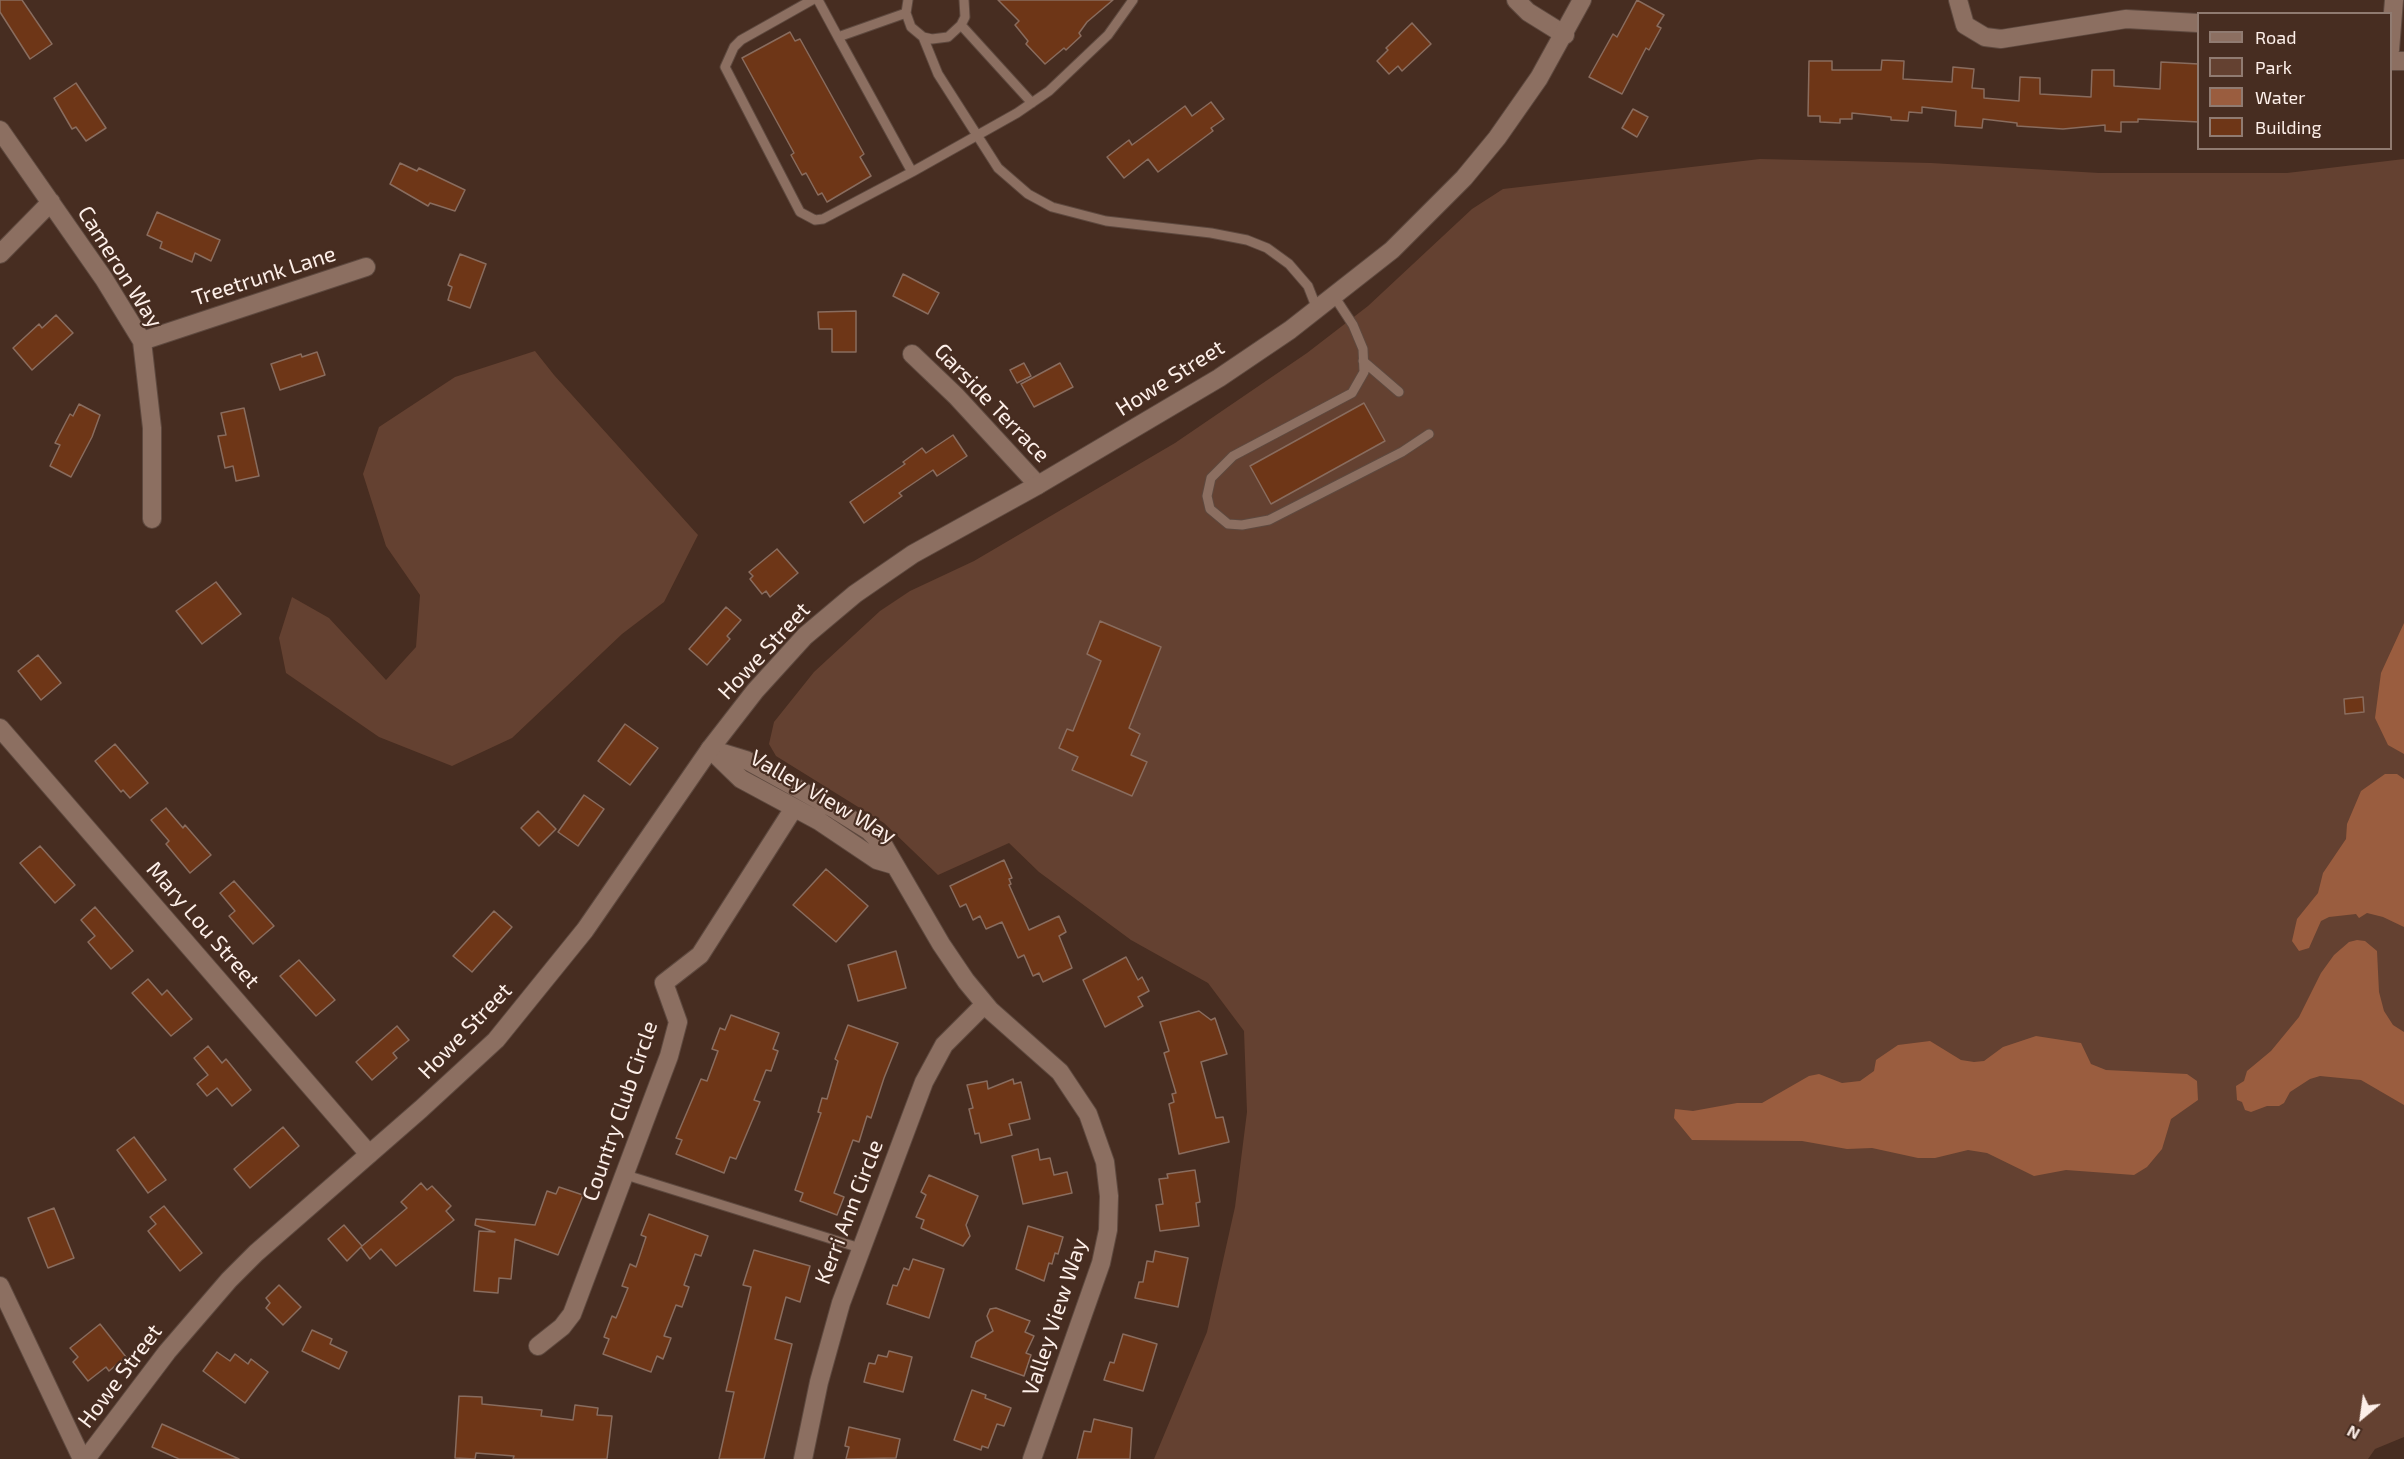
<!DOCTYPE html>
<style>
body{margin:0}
#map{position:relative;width:2404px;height:1459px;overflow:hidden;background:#472d21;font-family:"Exo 2",sans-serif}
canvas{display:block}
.legend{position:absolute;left:2197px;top:12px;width:195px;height:138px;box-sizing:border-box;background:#472d21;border:2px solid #907b71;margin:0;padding:8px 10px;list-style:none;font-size:18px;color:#fdefe9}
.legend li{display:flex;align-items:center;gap:12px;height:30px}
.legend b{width:30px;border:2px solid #907b71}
.north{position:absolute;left:2332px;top:1387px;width:60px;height:60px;-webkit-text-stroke:4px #472d21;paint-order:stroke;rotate:209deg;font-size:16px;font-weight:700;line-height:24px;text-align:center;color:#fdefe9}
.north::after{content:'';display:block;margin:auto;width:21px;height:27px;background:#fdefe9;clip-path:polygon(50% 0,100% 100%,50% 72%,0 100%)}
</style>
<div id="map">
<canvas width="2404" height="1459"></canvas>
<ul class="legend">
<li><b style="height:8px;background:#8c6f61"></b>Road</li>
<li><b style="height:16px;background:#644131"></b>Park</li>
<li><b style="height:16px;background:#9a5d3f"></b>Water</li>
<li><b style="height:16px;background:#6e3617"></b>Building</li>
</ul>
<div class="north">N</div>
</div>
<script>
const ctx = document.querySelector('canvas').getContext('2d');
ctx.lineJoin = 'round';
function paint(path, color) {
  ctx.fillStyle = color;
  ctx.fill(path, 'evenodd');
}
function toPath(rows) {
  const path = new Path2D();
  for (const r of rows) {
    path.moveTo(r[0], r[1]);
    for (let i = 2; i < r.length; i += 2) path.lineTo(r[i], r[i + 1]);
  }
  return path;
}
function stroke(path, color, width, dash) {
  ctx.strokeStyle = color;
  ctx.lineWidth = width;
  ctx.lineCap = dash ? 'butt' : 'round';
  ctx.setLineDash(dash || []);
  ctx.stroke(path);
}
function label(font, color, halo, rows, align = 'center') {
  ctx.font = font + ' "Exo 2",sans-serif';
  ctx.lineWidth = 4.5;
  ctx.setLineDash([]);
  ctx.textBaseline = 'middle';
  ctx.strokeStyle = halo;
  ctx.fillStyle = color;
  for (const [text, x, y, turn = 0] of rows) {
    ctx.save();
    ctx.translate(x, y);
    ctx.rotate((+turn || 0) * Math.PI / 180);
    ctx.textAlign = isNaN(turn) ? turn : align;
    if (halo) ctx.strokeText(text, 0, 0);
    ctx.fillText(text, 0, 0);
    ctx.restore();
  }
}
const green = toPath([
 [1760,159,1931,163,2099,173,2287,173,2404,159,2404,1437,2375,1449,2368,1459,1154,1459,1207,1332,1235,1207,1247,1112,1244,1031,1208,983,1131,940,1039,872,1009,843,938,875,884,823,776,756,769,744,774,722,814,672,880,611,910,591,974,561,1175,443,1307,353,1368,306,1472,209,1503,189],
 [535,351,554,375,698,535,664,602,622,634,512,738,452,766,379,737,286,673,279,638,292,597,329,618,386,680,416,647,420,595,386,546,363,474,379,427,455,377]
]);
const water = toPath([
 [2404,623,2404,754,2388,745,2375,718,2381,673],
 [2385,774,2397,774,2404,779,2404,927,2383,917,2367,913,2359,918,2356,914,2329,917,2321,921,2309,948,2299,951,2292,941,2297,919,2318,893,2323,873,2346,839,2347,824,2361,791],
 [2357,940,2365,941,2377,951,2379,992,2384,1011,2393,1025,2404,1032,2404,1105,2361,1080,2320,1076,2310,1079,2290,1092,2284,1103,2279,1106,2267,1106,2251,1112,2245,1110,2242,1102,2237,1100,2236,1086,2244,1081,2247,1071,2271,1051,2299,1017,2321,973,2334,955,2349,942],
 [2036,1036,2081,1043,2091,1064,2106,1070,2187,1074,2197,1081,2198,1100,2171,1119,2162,1149,2147,1167,2134,1175,2066,1170,2034,1176,1987,1153,1968,1150,1935,1158,1918,1158,1872,1148,1847,1149,1802,1141,1692,1140,1674,1118,1675,1109,1693,1111,1737,1103,1762,1103,1809,1076,1819,1074,1842,1083,1860,1081,1874,1071,1876,1060,1898,1045,1930,1041,1961,1060,1974,1062,1984,1061,2003,1047]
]);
const building = toPath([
 [0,0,22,0,52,44,30,59,0,12,0,0],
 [998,0,1113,0,1087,22,1079,33,1081,36,1066,50,1064,48,1045,64,1026,44,1028,41,1015,25,1019,21,998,0],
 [1637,0,1664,15,1657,26,1661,28,1649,50,1646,48,1622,94,1589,77,1613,34,1617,37,1637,0],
 [1412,23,1431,44,1402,71,1398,66,1389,74,1377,61,1388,50,1386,48,1412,23],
 [790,32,795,41,800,39,864,154,860,157,871,176,827,202,822,193,818,195,806,173,802,175,791,155,794,153,742,58,790,32],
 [1882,60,1904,61,1903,79,1952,82,1953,67,1974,69,1972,88,1984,89,1984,98,2019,101,2020,77,2040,78,2040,94,2091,97,2092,70,2114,70,2114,86,2160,89,2161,62,2199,64,2199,122,2138,119,2138,122,2121,122,2121,132,2105,131,2105,125,2063,129,2017,126,2017,123,1983,119,1982,128,1955,126,1956,111,1922,107,1922,113,1909,112,1908,121,1891,120,1891,117,1852,113,1852,119,1840,119,1840,123,1820,122,1820,116,1808,116,1809,61,1832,61,1832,70,1881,70,1882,60],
 [76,83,106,128,86,141,76,127,72,129,54,98,76,83],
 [1211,102,1224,119,1211,128,1213,131,1158,172,1148,159,1124,178,1107,157,1129,140,1132,145,1185,106,1192,116,1211,102],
 [1633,109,1648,117,1637,137,1622,128,1633,109],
 [400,163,417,171,419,168,465,190,455,211,430,203,428,206,390,184,400,163],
 [157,212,220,240,211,261,195,253,192,262,160,248,162,242,147,235,157,212],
 [460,254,486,264,470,308,448,300,452,287,448,285,460,254],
 [903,274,939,293,928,314,893,296,903,274],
 [856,311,856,352,832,352,832,329,819,329,818,312,856,311],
 [56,315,73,333,32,370,13,348,39,324,42,328,56,315],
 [317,352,325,375,280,390,271,364,301,354,302,357,317,352],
 [1024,363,1031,376,1017,383,1010,370,1024,363],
 [1060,363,1073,387,1034,407,1021,384,1060,363],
 [1364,403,1385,441,1271,504,1250,466,1364,403],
 [79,404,100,415,92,437,71,477,50,466,60,445,55,443,70,414,73,416,79,404],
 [244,408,259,476,236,481,233,466,225,468,218,436,226,435,221,413,244,408],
 [953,435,967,456,937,476,933,470,899,493,902,496,864,523,850,502,905,464,903,462,922,448,926,453,953,435],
 [777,549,798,573,770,597,766,591,762,594,750,579,753,576,749,572,777,549],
 [216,582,241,614,202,644,176,611,216,582],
 [726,607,741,620,727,636,730,639,707,665,689,649,726,607],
 [1100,621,1161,647,1129,728,1140,734,1131,755,1147,762,1132,796,1072,770,1078,757,1059,748,1067,729,1073,731,1101,661,1087,654,1100,621],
 [38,655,61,683,41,700,18,671,38,655],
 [2363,697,2364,712,2345,714,2344,699,2363,697],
 [625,724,658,748,630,785,598,761,625,724],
 [115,744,148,783,130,798,123,790,121,792,95,761,115,744],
 [584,795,604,809,578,846,558,832,584,795],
 [166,808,183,828,185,825,211,855,190,873,166,844,169,841,151,820,166,808],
 [538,811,556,829,539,846,521,828,538,811],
 [40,846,75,885,55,903,20,863,40,846],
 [1004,860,1012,878,1009,879,1011,884,1009,885,1029,930,1059,916,1066,932,1059,936,1072,968,1043,982,1039,973,1033,976,1024,955,1018,958,1002,922,986,929,980,916,973,920,966,904,960,907,950,886,1004,860],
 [826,869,868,906,836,942,793,905,826,869],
 [234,881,274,926,253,944,229,916,235,911,220,893,234,881],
 [95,907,133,951,111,969,88,942,95,936,81,920,95,907],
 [494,911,512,927,472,972,453,956,494,911],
 [896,951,906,988,858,1001,848,965,896,951],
 [1126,957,1138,980,1142,977,1149,991,1138,997,1143,1006,1105,1027,1083,980,1126,957],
 [299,960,335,1000,316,1016,280,976,299,960],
 [148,979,162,995,167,990,192,1019,171,1036,132,993,148,979],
 [1199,1011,1211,1020,1215,1018,1227,1054,1201,1062,1216,1118,1223,1117,1229,1142,1179,1154,1169,1104,1174,1102,1172,1094,1176,1093,1164,1053,1169,1051,1160,1022,1199,1011],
 [731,1015,779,1033,773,1049,778,1051,771,1071,766,1070,754,1100,760,1102,736,1159,730,1157,724,1173,676,1154,682,1140,676,1138,701,1079,707,1081,718,1051,712,1049,720,1028,725,1030,731,1015],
 [848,1025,898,1043,884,1078,871,1118,867,1116,859,1142,853,1140,834,1193,844,1197,837,1215,800,1201,803,1193,795,1190,821,1113,818,1112,822,1098,827,1099,838,1061,835,1059,848,1025],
 [397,1026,409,1040,393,1053,397,1058,372,1080,356,1062,397,1026],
 [208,1046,222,1063,226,1059,251,1090,232,1106,217,1088,207,1096,197,1084,208,1075,194,1058,208,1046],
 [1013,1079,1014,1084,1021,1082,1030,1119,1009,1124,1012,1135,981,1143,979,1133,975,1134,969,1109,973,1108,967,1085,987,1081,988,1089,1013,1079],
 [283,1127,299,1146,250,1188,234,1169,283,1127],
 [134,1137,166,1180,148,1193,117,1150,134,1137],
 [1038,1149,1040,1160,1050,1158,1054,1175,1067,1172,1072,1193,1023,1204,1012,1156,1038,1149],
 [1195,1170,1200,1202,1196,1203,1199,1226,1160,1231,1156,1205,1163,1204,1159,1179,1168,1178,1167,1174,1195,1170],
 [929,1175,978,1196,966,1225,970,1236,963,1246,921,1228,924,1220,916,1217,926,1195,921,1192,929,1175],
 [421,1183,427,1190,432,1186,451,1206,446,1211,454,1220,396,1266,381,1249,370,1259,361,1247,347,1261,328,1239,344,1225,362,1246,407,1208,401,1202,421,1183],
 [559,1187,583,1195,558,1255,515,1239,511,1279,499,1278,498,1293,474,1291,479,1231,495,1232,475,1225,476,1219,535,1225,547,1191,556,1194,559,1187],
 [164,1206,202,1253,180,1271,148,1231,156,1224,150,1217,164,1206],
 [54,1208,74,1258,48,1268,28,1218,54,1208],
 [649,1214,708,1236,701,1256,695,1254,684,1285,689,1287,682,1307,676,1305,664,1336,671,1338,663,1359,657,1356,651,1372,603,1354,609,1339,604,1337,612,1316,616,1318,628,1288,622,1286,630,1264,636,1267,646,1237,641,1235,649,1214],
 [1028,1226,1063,1237,1058,1254,1055,1253,1052,1264,1049,1263,1044,1281,1016,1269,1028,1226],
 [754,1250,810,1266,800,1302,786,1297,775,1339,792,1344,764,1459,719,1459,734,1392,726,1391,751,1287,743,1285,754,1250],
 [1155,1251,1188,1258,1178,1307,1135,1298,1139,1282,1143,1282,1147,1261,1153,1262,1155,1251],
 [913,1259,944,1269,929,1318,887,1304,893,1285,897,1286,904,1268,909,1270,913,1259],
 [279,1285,301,1307,283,1325,266,1308,270,1303,266,1298,279,1285],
 [996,1308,1030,1321,1025,1332,1034,1336,1026,1353,1031,1355,1024,1376,971,1357,976,1342,993,1331,987,1316,990,1309,996,1308],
 [100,1324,126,1357,109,1371,106,1367,88,1381,73,1362,78,1357,70,1348,100,1324],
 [312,1330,332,1339,330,1344,347,1352,339,1369,302,1351,312,1330],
 [1123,1334,1157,1344,1143,1391,1104,1380,1110,1362,1114,1363,1123,1334],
 [889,1351,912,1357,903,1392,864,1382,869,1363,875,1364,878,1355,887,1357,889,1351],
 [217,1352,230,1361,235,1354,248,1364,251,1359,268,1372,245,1403,203,1371,217,1352],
 [972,1390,986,1395,985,1398,1011,1408,1004,1426,997,1424,988,1448,982,1446,981,1450,954,1440,972,1390],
 [459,1396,482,1397,482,1404,542,1410,541,1416,573,1420,575,1405,598,1408,597,1415,612,1416,607,1459,513,1459,514,1456,476,1453,475,1459,455,1458,459,1396],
 [1094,1419,1132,1428,1130,1459,1077,1459,1084,1431,1091,1432,1094,1419],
 [162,1424,239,1459,179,1459,152,1447,162,1424],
 [849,1427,900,1439,896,1458,846,1459,849,1447,845,1446,849,1427]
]);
const lane = toPath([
 [812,0,741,40,734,47,725,67,800,212,815,220,823,219,912,172],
 [818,0,838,37,906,13],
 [908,0,906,13,911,27,923,37,932,39,948,37,961,25,965,17,964,0],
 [961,25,1032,103],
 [838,37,912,172,1017,113,1049,91,1108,35,1133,0],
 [923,37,938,74,998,168,1028,194,1052,207,1106,221,1211,233,1247,240,1267,248,1289,264,1308,286,1317,309],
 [1334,296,1353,325,1363,349,1364,372,1352,393,1233,456,1211,478,1207,496,1210,509,1228,524,1242,525,1269,520,1402,452,1429,434],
 [1363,361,1399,392],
 [626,1175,860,1248]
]);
const street = toPath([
 [1516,0,1528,12,1565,35],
 [1958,0,1965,25,1985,37,2001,39,2126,19,2198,23],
 [2390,50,2394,0],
 [2390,61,2404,61],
 [0,130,104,279,142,341,152,428,152,519],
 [0,254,51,202],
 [142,341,366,267],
 [912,354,956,396,1038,485],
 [0,728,369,1154],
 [710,749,746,760,836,810,868,830,884,846,941,944,966,981,990,1010,1060,1072,1088,1114,1105,1162,1109,1196,1108,1230,1101,1263,1032,1459],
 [710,749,741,779,819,821,877,860,894,865],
 [0,1286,82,1459],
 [538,1346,562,1327,572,1314,669,1056,678,1022,664,983,700,955,794,808],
 [803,1459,819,1382,841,1303,924,1082,944,1045,985,1004]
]);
const secondary = toPath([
 [86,1459,167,1352,229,1280,256,1253,421,1109,496,1040,585,930,710,749,755,691,805,636,855,594,913,554,1038,485,1219,378,1290,330,1392,250,1464,178,1497,138,1539,78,1582,0]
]);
const streetNames = [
 ["Cameron Way",120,267,58],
 ["Treetrunk Lane",264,276,-18],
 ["Howe Street",1170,378,-32],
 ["Garside Terrace",992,403,46],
 ["Howe Street",764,651,-47],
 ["Valley View Way",823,797,30],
 ["Mary Lou Street",203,925,49],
 ["Howe Street",465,1031,-46],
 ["Country Club Circle",620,1111,-71],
 ["Kerri Ann Circle",849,1212,-69],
 ["Valley View Way",1055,1317,-72],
 ["Howe Street",120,1376,-53]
];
paint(green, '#644131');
paint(water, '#9a5d3f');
paint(building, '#6e3617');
stroke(building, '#896c5e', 1.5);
stroke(lane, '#5e493f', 11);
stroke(street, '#5e493f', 20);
stroke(secondary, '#5e493f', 20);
stroke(lane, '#8c6f61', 9);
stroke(street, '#8c6f61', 18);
stroke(secondary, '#8c6f61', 18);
label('22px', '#fdefe9', '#472d21', streetNames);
</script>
